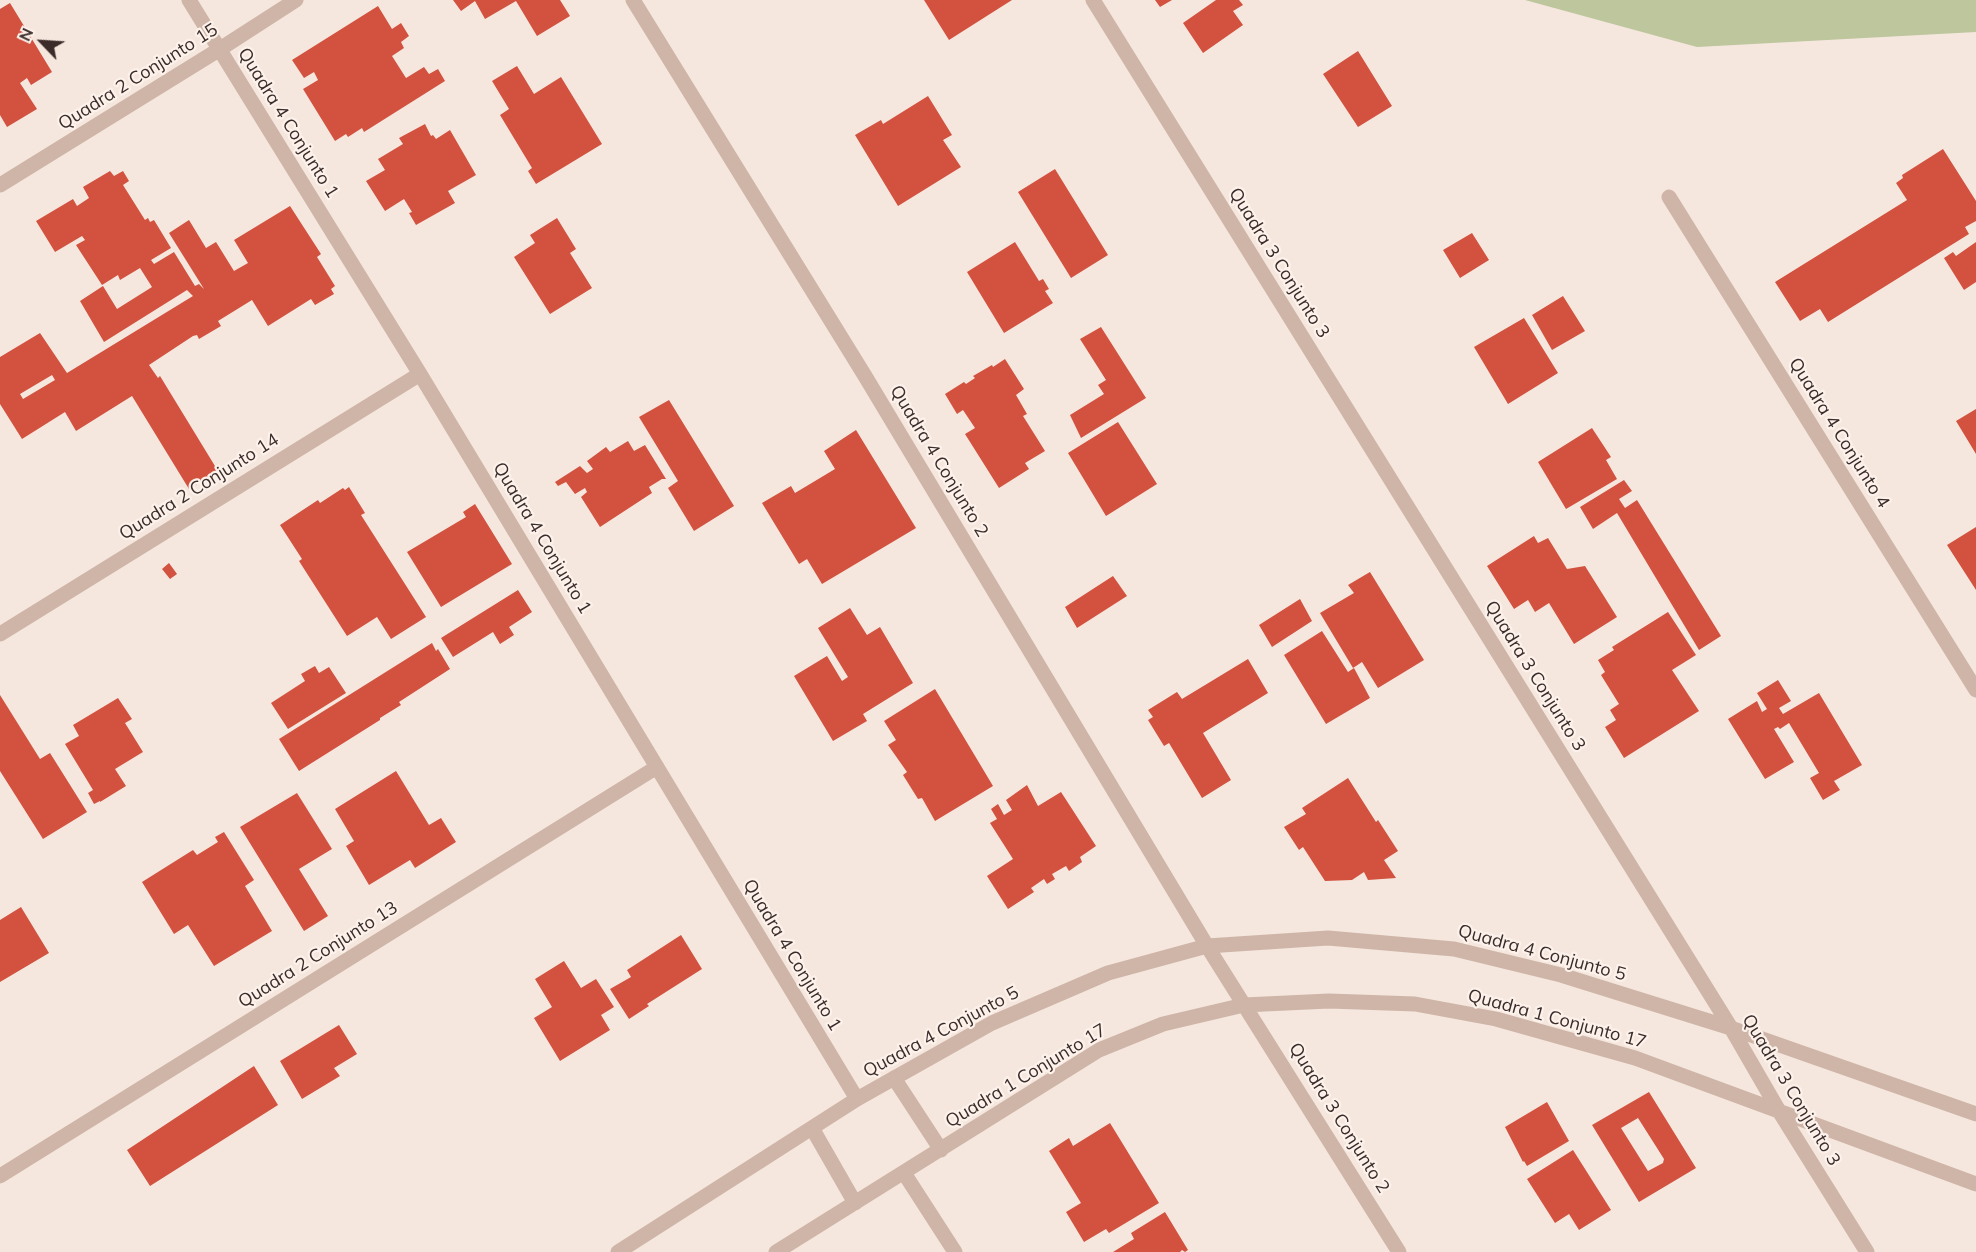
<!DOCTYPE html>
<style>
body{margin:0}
#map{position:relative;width:1976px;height:1252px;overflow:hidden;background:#f5e7de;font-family:Mulish,sans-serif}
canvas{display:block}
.north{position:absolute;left:12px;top:12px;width:60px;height:60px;-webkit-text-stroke:4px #fcf2eb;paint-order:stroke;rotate:295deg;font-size:16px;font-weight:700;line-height:24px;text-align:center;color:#3b2c29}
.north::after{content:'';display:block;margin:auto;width:21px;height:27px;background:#3b2c29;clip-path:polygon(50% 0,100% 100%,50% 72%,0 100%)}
</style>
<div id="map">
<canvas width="1976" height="1252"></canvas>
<div class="north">N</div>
</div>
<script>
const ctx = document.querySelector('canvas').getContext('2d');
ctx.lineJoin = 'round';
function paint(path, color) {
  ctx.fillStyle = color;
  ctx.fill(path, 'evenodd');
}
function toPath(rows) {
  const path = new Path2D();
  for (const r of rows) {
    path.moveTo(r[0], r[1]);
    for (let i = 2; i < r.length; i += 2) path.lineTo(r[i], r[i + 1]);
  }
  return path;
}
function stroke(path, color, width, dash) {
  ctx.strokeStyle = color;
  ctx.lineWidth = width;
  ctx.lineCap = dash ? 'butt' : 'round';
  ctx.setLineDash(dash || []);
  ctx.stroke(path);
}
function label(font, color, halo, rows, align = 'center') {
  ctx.font = font + ' Mulish,sans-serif';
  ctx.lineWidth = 4.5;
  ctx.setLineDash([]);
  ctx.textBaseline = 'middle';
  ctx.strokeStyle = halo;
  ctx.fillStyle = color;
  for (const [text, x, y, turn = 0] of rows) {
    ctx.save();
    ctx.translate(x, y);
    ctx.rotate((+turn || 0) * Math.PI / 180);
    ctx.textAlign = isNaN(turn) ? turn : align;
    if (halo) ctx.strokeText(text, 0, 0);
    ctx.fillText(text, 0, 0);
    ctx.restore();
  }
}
const green = toPath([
 [1525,0,1976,0,1976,32,1697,47]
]);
const building = toPath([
 [453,0,560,0,570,16,537,36,516,1,485,19,475,1,461,11],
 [924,0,1012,0,949,40],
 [1155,0,1172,0,1160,7],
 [1216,0,1239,0,1243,5,1233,11,1243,25,1203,53,1183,23],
 [10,3,52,72,31,85,27,78,20,83,37,109,7,127,0,115,0,9],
 [378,6,392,29,401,23,409,36,401,42,404,48,392,56,406,78,424,67,429,74,438,69,445,81,364,132,362,128,348,137,346,134,335,141,303,89,318,80,314,72,304,78,292,60],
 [1358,51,1392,106,1358,127,1323,74],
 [517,66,534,94,561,77,602,144,536,184,528,171,532,168,500,115,509,109,492,81],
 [928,96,952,135,943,140,961,167,898,206,855,135,881,120,883,124],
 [425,124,431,136,433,135,436,139,450,130,476,175,448,191,455,203,416,225,409,213,412,212,404,199,385,211,366,181,385,170,378,159,403,144,399,138],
 [1943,149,1976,201,1976,221,1965,227,1969,234,1828,322,1820,309,1800,321,1775,282,1907,200,1896,183,1903,178,1902,175],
 [1055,169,1108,255,1071,278,1018,192],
 [110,171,114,176,123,171,129,181,123,185,145,220,148,218,150,222,154,220,171,248,151,260,154,264,174,252,195,286,199,284,204,289,169,233,189,220,206,248,216,242,234,271,248,263,234,240,290,206,321,254,317,257,335,286,331,289,334,294,315,305,311,299,268,326,252,300,218,321,221,326,199,339,197,335,193,336,149,365,158,378,160,376,218,471,189,489,132,396,76,431,65,412,22,439,0,404,0,357,40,333,67,373,193,296,187,290,104,342,80,301,103,286,117,309,152,287,140,268,120,280,118,275,102,285,76,245,85,240,82,236,55,252,36,221,73,199,77,206,89,198,83,187],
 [52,375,55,380,23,399,20,394],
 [557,218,576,249,570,253,592,288,550,314,514,257,535,243,530,235],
 [1472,233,1489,260,1460,278,1443,250],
 [1015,242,1039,281,1043,279,1049,289,1045,291,1053,303,1004,333,967,272],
 [1976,242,1976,282,1964,290,1944,258,1953,252,1956,256],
 [1563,296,1585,331,1552,350,1532,315],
 [1524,318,1558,373,1508,404,1474,347],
 [1101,327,1146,398,1081,438,1070,415,1104,394,1098,385,1106,380,1080,339],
 [1005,359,1024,389,1016,395,1027,414,1023,416,1045,451,1025,463,1029,469,999,488,965,434,975,428,963,410,957,414,945,394,964,382,966,384,975,378,973,376,992,365,993,367],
 [669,400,734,506,694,531,668,488,678,481,639,417],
 [1976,409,1976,454,1956,421],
 [1118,422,1157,484,1106,516,1068,453],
 [1592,428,1611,457,1606,460,1617,479,1566,509,1538,462],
 [856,430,916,528,822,584,807,559,799,564,762,503,791,486,795,493,835,469,824,451],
 [628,441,634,451,645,445,666,479,662,479,649,487,652,493,600,527,581,497,587,492,585,488,575,494,566,482,558,486,555,482,580,466,587,473,593,469,587,461,606,447,610,452],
 [1624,480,1632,491,1619,499,1625,508,1637,500,1721,636,1699,650,1617,513,1593,529,1580,507],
 [349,487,365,513,361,515,426,617,391,639,377,617,347,636,299,561,302,559,280,525,318,500,320,503,343,488,345,490],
 [475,504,512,564,441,607,407,552,466,517,463,512],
 [1976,527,1976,590,1947,545],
 [1534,536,1538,543,1548,538,1567,569,1585,566,1617,617,1574,644,1549,603,1535,612,1528,600,1514,609,1487,566],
 [169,563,177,574,170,579,162,569],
 [1370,572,1424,660,1378,688,1362,662,1353,668,1320,613,1354,593,1348,585],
 [1113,576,1127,596,1077,628,1065,607],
 [518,590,532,612,509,627,514,635,500,644,493,632,453,657,441,638],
 [1300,599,1312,621,1272,647,1259,625],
 [850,608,867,635,880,627,913,683,863,714,867,721,833,741,794,676,827,656,842,681,848,677,818,628],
 [1668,612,1696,655,1672,670,1699,711,1624,758,1605,727,1616,720,1610,710,1619,704,1601,675,1605,672,1598,660,1614,650,1612,647],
 [1322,631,1348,672,1354,668,1370,698,1326,724,1284,655],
 [432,643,436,651,438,649,450,669,399,702,401,705,380,718,380,720,299,771,279,739],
 [1248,659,1268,693,1203,733,1231,780,1202,798,1169,743,1164,746,1148,720,1153,717,1148,710,1177,692,1182,699],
 [315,666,319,673,329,667,346,693,288,729,271,703,305,681,301,674],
 [1778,680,1791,701,1779,708,1783,714,1819,693,1862,765,1834,781,1840,790,1823,800,1810,778,1819,773,1789,723,1780,729,1778,727,1774,729,1794,762,1765,779,1728,719,1757,701,1762,712,1767,709,1757,693],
 [935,689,993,786,935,821,922,798,918,799,903,775,907,772,888,745,896,740,884,721],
 [0,695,40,759,50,753,87,812,43,839,0,771],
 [118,698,132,719,125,723,143,752,115,769,126,786,100,802,100,801,94,804,88,793,93,790,65,744,79,736,73,725],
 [396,771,429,825,441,818,456,842,415,868,410,860,369,885,346,846,354,841,335,809],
 [1348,778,1376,822,1378,820,1398,851,1384,860,1396,878,1368,880,1364,872,1352,880,1325,881,1303,847,1299,850,1284,827,1306,814,1302,808],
 [1027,785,1038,806,1061,792,1096,846,1080,857,1082,862,1069,871,1066,866,1052,874,1055,879,1047,884,1044,879,1031,888,1034,892,1008,909,987,876,1013,859,990,823,997,819,991,809,998,804,1004,815,1012,810,1006,800],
 [297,793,332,849,299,869,328,916,304,931,240,827],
 [224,832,254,880,245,886,272,931,214,966,188,925,174,934,142,882,193,850,197,855,218,842,215,837],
 [21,907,49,953,0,982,0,920],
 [681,935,702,969,647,1004,649,1006,629,1019,610,989,631,977,627,970],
 [564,961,581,988,596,979,614,1007,601,1015,610,1030,560,1061,534,1018,552,1007,535,979],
 [339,1025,357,1054,334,1068,340,1076,302,1099,280,1061],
 [254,1066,278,1105,150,1186,127,1150],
 [1649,1092,1696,1168,1639,1202,1592,1125],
 [1638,1118,1664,1159,1663,1163,1648,1171,1621,1128],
 [1547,1102,1569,1141,1527,1166,1524,1161,1523,1162,1505,1127],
 [1110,1123,1159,1203,1109,1233,1106,1229,1084,1242,1066,1212,1081,1203,1049,1151,1069,1138,1073,1146],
 [1573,1150,1611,1210,1579,1230,1569,1214,1555,1223,1527,1179],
 [1165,1212,1188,1250,1185,1252,1182,1250,1180,1252,1113,1252,1134,1239,1131,1233]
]);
const street = toPath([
 [189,0,420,374,857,1099],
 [633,0,865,376,1207,946,1399,1252],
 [1093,0,1731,1028,1779,1111,1867,1252],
 [0,185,220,49,296,0],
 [1669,197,1976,690],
 [0,634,420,374],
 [894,1078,941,1150],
 [812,1128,855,1203],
 [904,1173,955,1252],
 [0,1176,657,767],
 [618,1252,857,1099,992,1023,1108,973,1207,946,1328,938,1454,949,1561,975,1731,1028,1976,1114],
 [776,1252,1099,1050,1163,1024,1244,1005,1329,1001,1415,1004,1496,1019,1635,1058,1976,1184]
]);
const streetNames = [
 ["Quadra 2 Conjunto 15",138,77,-32],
 ["Quadra 4 Conjunto 1",288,123,58],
 ["Quadra 3 Conjunto 3",1279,263,58],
 ["Quadra 4 Conjunto 4",1839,433,58],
 ["Quadra 4 Conjunto 2",939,461,59],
 ["Quadra 2 Conjunto 14",199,487,-32],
 ["Quadra 4 Conjunto 1",542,538,59],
 ["Quadra 3 Conjunto 3",1535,676,58],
 ["Quadra 4 Conjunto 5",1542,953,15],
 ["Quadra 2 Conjunto 13",318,955,-32],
 ["Quadra 4 Conjunto 1",792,955,59],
 ["Quadra 1 Conjunto 17",1557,1019,15],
 ["Quadra 4 Conjunto 5",941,1032,-28],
 ["Quadra 1 Conjunto 17",1026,1076,-31],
 ["Quadra 3 Conjunto 3",1791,1090,59],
 ["Quadra 3 Conjunto 2",1339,1118,58]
];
paint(green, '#bdc69c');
paint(building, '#d2513f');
stroke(street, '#cfb5a8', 15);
label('18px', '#3b2c29', '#fcf2eb', streetNames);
</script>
